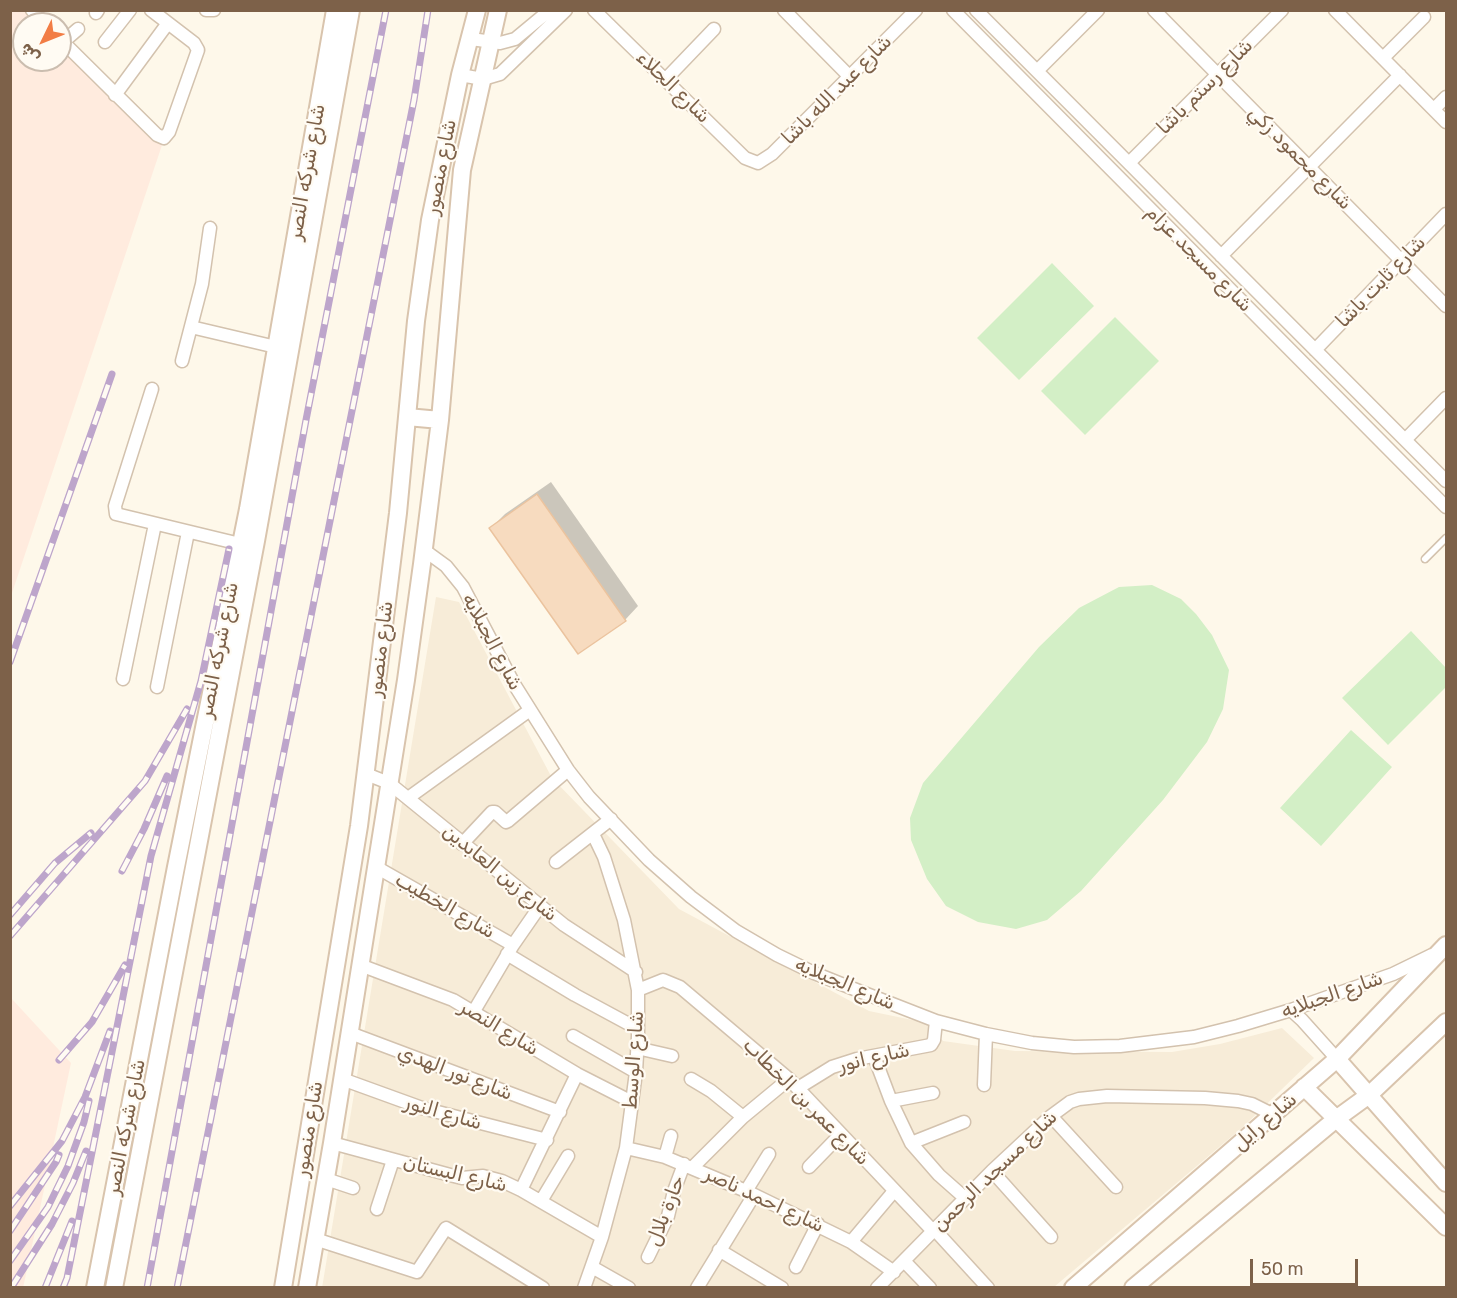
<!DOCTYPE html>
<meta charset="utf-8">
<style>
body{margin:0}
#map{position:relative;width:1457px;height:1298px;overflow:hidden;background:#fef8ea;font-family:Rubik,Vazirmatn,sans-serif}
canvas{display:block}
.frame{position:absolute;inset:0;border:12px solid #7d6149;pointer-events:none}
.north{position:absolute;left:12px;top:12px;width:60px;height:60px;box-sizing:border-box;background:#fffbf3;border:2px solid #cbbdaf;border-radius:50%;rotate:227deg;font-size:16px;font-weight:700;line-height:24px;text-align:center;color:#7d6149}
.north::after{content:'';display:block;margin:auto;width:21px;height:27px;background:#f27d45;clip-path:polygon(50% 0,100% 100%,50% 72%,0 100%)}
.scale{position:absolute;left:1250px;top:1259px;width:108px;height:27px;box-sizing:border-box;border:3px solid #7d6149;border-top:0;padding-left:8px;font-size:18px;line-height:21px;white-space:nowrap;color:#7d6149;-webkit-text-stroke:4px #fffbf3;paint-order:stroke}
</style>
<div id="map">
<canvas width="1457" height="1298"></canvas>
<div class="frame"></div>
<div class="north">ش</div>
<div class="scale">50 m</div>
</div>
<script>
const ctx = document.querySelector('canvas').getContext('2d');
ctx.lineJoin = 'round';
function paint(path, color) {
  ctx.fillStyle = color;
  ctx.fill(path, 'evenodd');
}
function toPath(rows) {
  const path = new Path2D();
  for (const r of rows) {
    path.moveTo(r[0], r[1]);
    for (let i = 2; i < r.length; i += 2) path.lineTo(r[i], r[i + 1]);
  }
  return path;
}
function stroke(path, color, width, dash) {
  ctx.strokeStyle = color;
  ctx.lineWidth = width;
  ctx.lineCap = dash ? 'butt' : 'round';
  ctx.setLineDash(dash || []);
  ctx.stroke(path);
}
function label(font, color, halo, rows, align = 'center') {
  ctx.font = font + ' Rubik,Vazirmatn,sans-serif';
  ctx.lineWidth = 4.5;
  ctx.setLineDash([]);
  ctx.textBaseline = 'middle';
  ctx.strokeStyle = halo;
  ctx.fillStyle = color;
  for (const [text, x, y, turn = 0] of rows) {
    ctx.save();
    ctx.translate(x, y);
    ctx.rotate((+turn || 0) * Math.PI / 180);
    ctx.textAlign = isNaN(turn) ? turn : align;
    if (halo) ctx.strokeText(text, 0, 0);
    ctx.fillText(text, 0, 0);
    ctx.restore();
  }
}
const residential = toPath([
 [436,597,459,602,552,778,679,909,869,1011,927,1023,943,1041,1015,1051,1172,1052,1220,1044,1282,1028,1314,1058,1244,1126,1054,1287,322,1288]
]);
const commercial = toPath([
 [27,10,40,24,24,24,24,60,60,60,60,44,162,145,11,596,10,11],
 [11,998,71,1063,23,1288,10,1287]
]);
const green = toPath([
 [1052,263,1094,306,1019,380,977,338],
 [1115,317,1159,361,1085,435,1041,391],
 [1152,585,1181,599,1196,614,1212,635,1229,670,1223,709,1207,742,1163,800,1081,891,1047,920,1016,929,978,922,946,906,927,879,911,840,910,818,923,783,1039,647,1079,608,1119,587],
 [1411,631,1446,668,1446,687,1388,745,1342,698],
 [1351,730,1392,767,1321,846,1280,808]
]);
const shadow = toPath([
 [551,482,638,606,625,620,491,528,505,514]
]);
const building = toPath([
 [537,494,626,621,578,654,489,528,537,494]
]);
const lane = toPath([
 [1425,559,1446,538]
]);
const street = toPath([
 [32,10,45,24],
 [206,10,214,10],
 [594,10,745,158,758,163,772,154,916,10],
 [784,10,850,77],
 [953,10,1446,507],
 [976,10,1446,481],
 [1154,10,1446,306],
 [1335,10,1446,122],
 [96,13,98,10],
 [60,39,157,135,164,138,169,132,198,50,194,43,151,10],
 [471,39,500,43,515,39,550,10],
 [63,42,78,29],
 [105,42,130,10],
 [1383,58,1424,17],
 [1037,71,1098,10],
 [460,75,483,79,500,74,566,10],
 [666,79,714,29],
 [115,95,168,23],
 [1434,109,1446,97],
 [1129,163,1282,10],
 [1221,256,1400,75],
 [191,327,276,347],
 [1315,350,1446,214],
 [182,361,202,284,210,228],
 [152,389,115,506,116,514,240,544],
 [1405,440,1446,398],
 [424,550,446,566,463,587,514,684,568,770,589,797,649,860,691,897,736,931,777,955,814,973,859,991,936,1021,986,1034,1032,1043,1074,1047,1120,1046,1194,1037,1238,1026,1291,1010,1393,974,1432,955],
 [123,679,155,524],
 [157,687,188,532],
 [366,774,389,783,564,925,636,972],
 [408,798,530,710],
 [462,844,492,812,495,812,506,822,508,821,568,770],
 [556,862,611,819],
 [376,867,513,945],
 [507,954,575,995,638,1029],
 [360,965,453,1000,577,1074,632,1102],
 [638,990,663,980,680,987,789,1079,933,1231],
 [1291,1010,1302,1020,1337,1059],
 [474,1011,513,945,540,906],
 [350,1033,560,1112],
 [573,1036,636,1072],
 [637,1048,672,1056],
 [874,1056,891,1101,911,1143,939,1175,965,1198],
 [342,1079,422,1108,547,1140],
 [691,1079,711,1091,743,1117],
 [984,1085,986,1034],
 [798,1088,832,1067,857,1059,931,1045,934,1040,936,1021],
 [891,1101,933,1093],
 [1051,1116,1116,1187],
 [332,1143,454,1176,462,1178,483,1176,502,1181,521,1190,602,1237],
 [911,1143,964,1122],
 [626,1148,665,1157,746,1191,851,1242,894,1272],
 [665,1157,671,1136],
 [693,1167,743,1117,789,1079],
 [809,1167,841,1134],
 [992,1171,1051,1237],
 [326,1179,353,1188],
 [521,1190,577,1074],
 [746,1191,769,1154],
 [541,1201,568,1156],
 [377,1209,393,1160],
 [934,1229,988,1288],
 [315,1239,417,1272,446,1228,543,1288],
 [851,1242,894,1191],
 [719,1250,782,1288],
 [648,1257,668,1216,674,1191,684,1164],
 [904,1261,930,1288],
 [592,1267,629,1288],
 [796,1267,818,1224],
 [584,1288,602,1237,626,1148,636,1072,638,1036,638,990,624,920,604,857,593,834],
 [697,1288,754,1195],
 [877,1288,992,1171,1051,1116,1070,1102,1079,1099,1107,1096,1205,1098,1238,1101,1252,1104,1274,1115]
]);
const secondary = toPath([
 [407,417,440,420],
 [1337,1059,1446,1183],
 [1304,1087,1446,1227],
 [95,1288,176,867,248,509,335,10],
 [114,1288,256,541,351,10],
 [283,1288,359,826,398,513,416,321,430,220,460,75,477,10],
 [307,1288,332,1143,406,680,422,564,440,420,462,170,498,10],
 [1073,1288,1337,1059,1446,945],
 [1133,1288,1336,1119,1369,1095,1446,1022]
]);
const rail = toPath([
 [10,662,112,374],
 [122,871,144,829,167,776],
 [10,915,55,863,91,833],
 [10,936,145,781,187,709],
 [59,1060,92,1022,125,965],
 [10,1206,62,1141,85,1097,110,1031],
 [10,1231,56,1162,59,1155],
 [10,1261,48,1207,68,1166,84,1122,89,1101],
 [11,1288,52,1224,73,1183,86,1151],
 [45,1288,72,1221],
 [63,1288,67,1278,151,856,201,681,229,549],
 [147,1288,306,420,386,10],
 [177,1288,414,100,428,10]
]);
const streetNames = [
 ["شارع الجلاء",673,87,44],
 ["شارع رستم باشا",1205,87,-45],
 ["شارع عبد الله باشا",837,90,-45],
 ["شارع محمود زكي",1300,158,45],
 ["شارع منصور",441,167,-79],
 ["شارع شركه النصر",307,172,-80],
 ["شارع مسجد عزام",1199,259,45],
 ["شارع ثابت باشا",1381,282,-46],
 ["شارع الجبلايه",492,642,62],
 ["شارع منصور",381,649,-83],
 ["شارع شركه النصر",219,650,-79],
 ["شارع زين العابدين",500,873,39],
 ["شارع الخطيب",445,906,30],
 ["شارع الجبلايه",845,984,23],
 ["شارع الجبلايه",1332,995,-19],
 ["شارع النصر",499,1028,31],
 ["شارع انور",874,1058,-13],
 ["شارع الوسط",634,1060,-86],
 ["شارع نور الهدي",455,1073,21],
 ["شارع عمر بن الخطاب",806,1102,45],
 ["شارع النور",443,1113,16],
 ["شارع رايل",1265,1122,-41],
 ["شارع شركه النصر",126,1127,-79],
 ["شارع منصور",309,1129,-81],
 ["شارع مسجد الرحمن",995,1171,-44],
 ["شارع البستان",455,1174,13],
 ["شارع احمد ناصر",764,1200,25],
 ["حارة بلال",666,1211,-69]
];
paint(residential, '#f7ecd8');
paint(commercial, '#ffebde');
paint(green, '#d3efc6');
paint(shadow, '#0003');
paint(building, '#f7dbbf');
stroke(building, '#ebc39e', 1.5);
stroke(lane, '#d3c2ae', 9);
stroke(street, '#d3c2ae', 15);
stroke(secondary, '#d9c4ad', 20);
stroke(lane, '#fff', 6);
stroke(street, '#fff', 12);
stroke(secondary, '#fff', 16);
stroke(rail, '#bda5cb', 7);
stroke(rail, '#fffbf3', 4.5, [14]);
label('20px', '#7d6149', '#fffbf3', streetNames);
</script>
